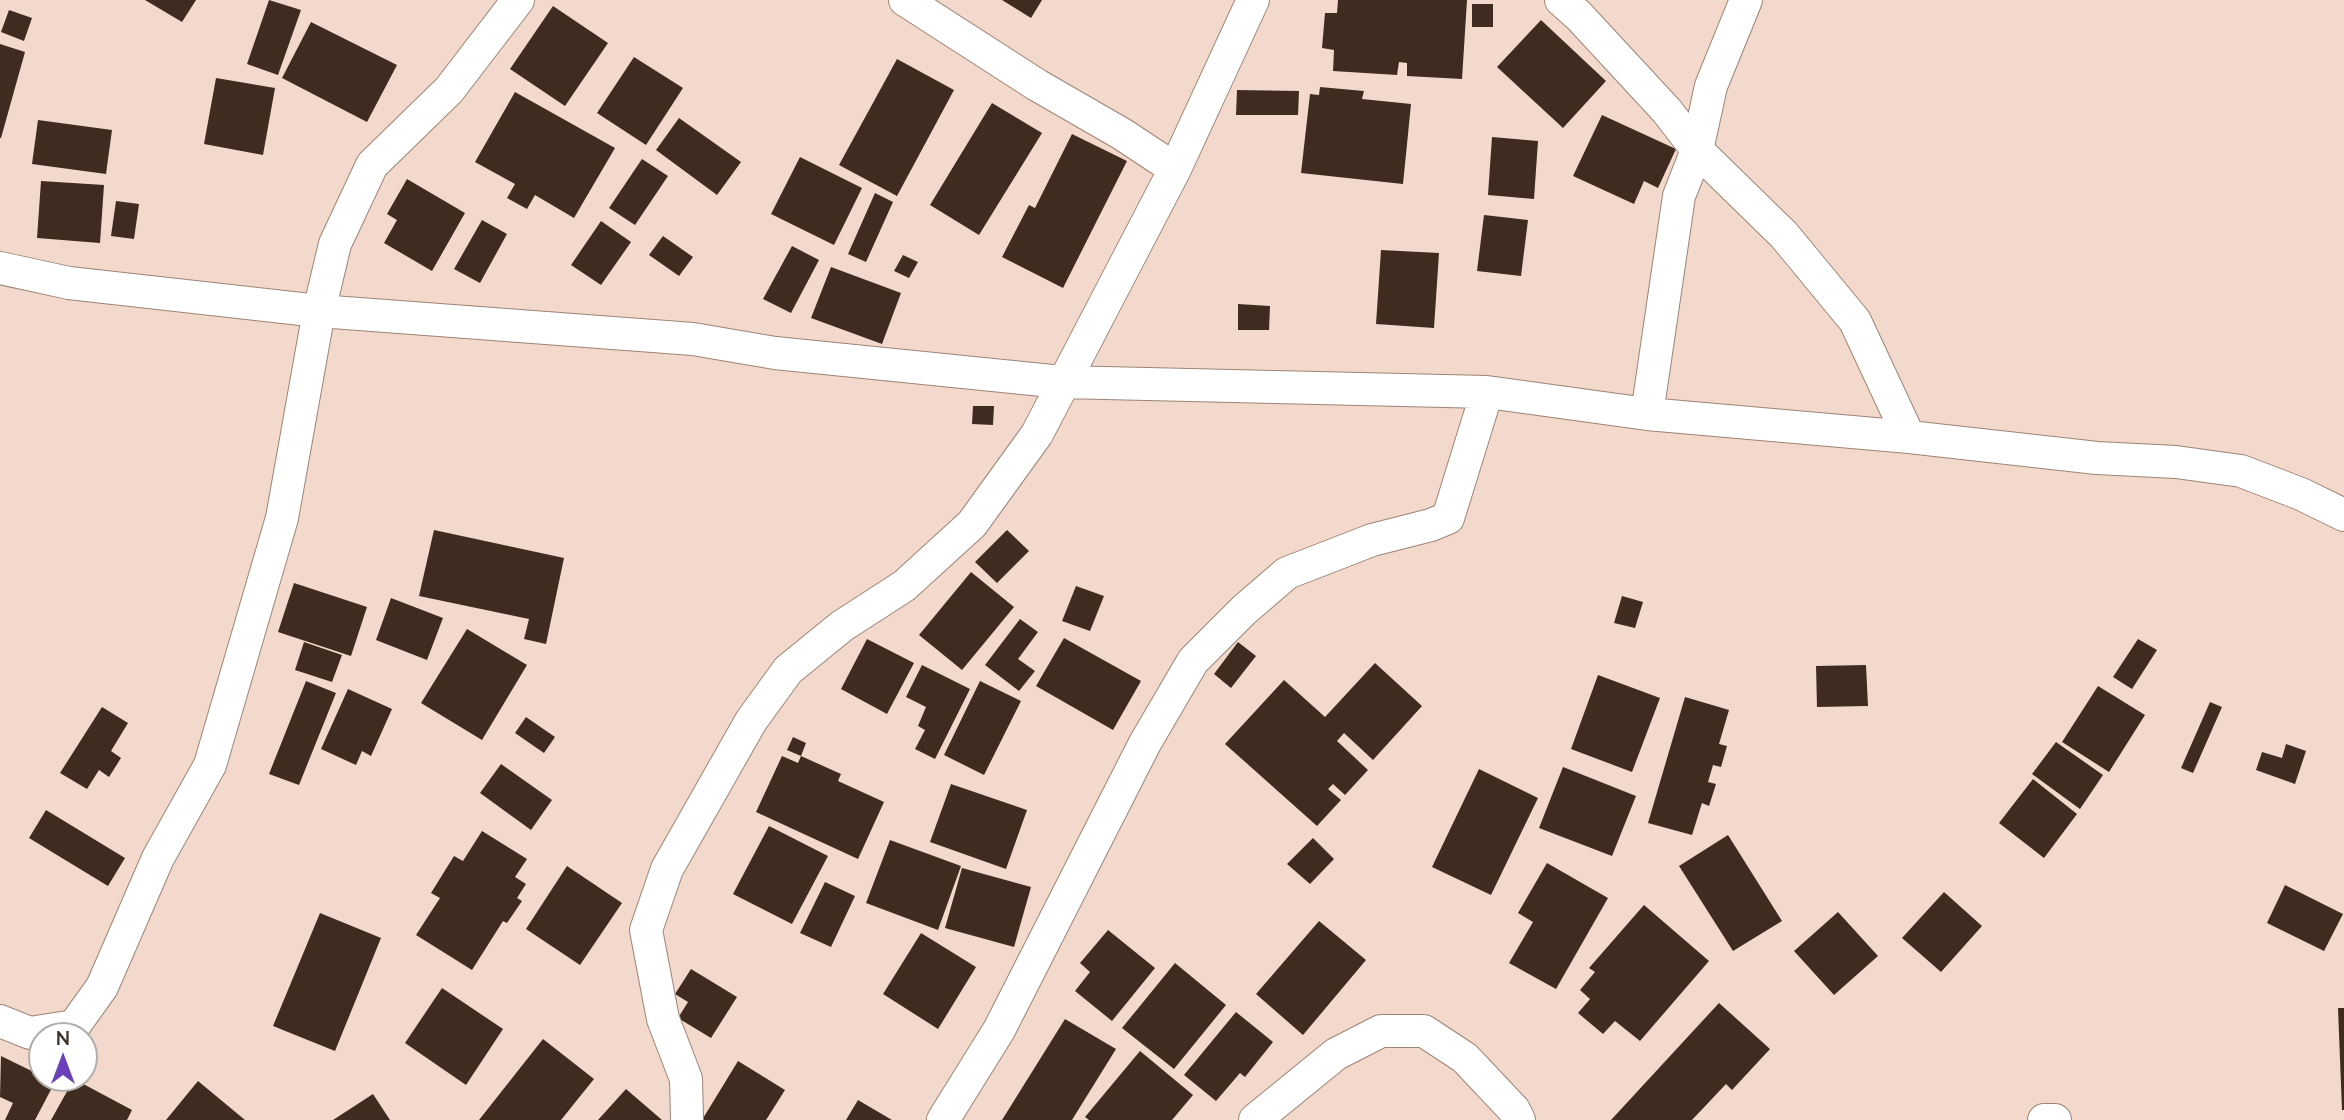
<!DOCTYPE html>
<style>
body{margin:0}
#map{position:relative;width:2344px;height:1120px;overflow:hidden;background:#f3d9cb;font-family:Mulish,sans-serif}
canvas{display:block}
.north{position:absolute;left:28px;top:1022px;width:70px;height:70px;box-sizing:border-box;background:#fff;border:2px solid #b1adab;border-radius:50%;rotate:0deg;font-size:19px;font-weight:700;line-height:28px;text-align:center;color:#3d332d}
.north::after{content:'';display:block;margin:auto;width:24px;height:32px;background:#6c42bb;clip-path:polygon(50% 0,100% 100%,50% 72%,0 100%)}
</style>
<div id="map">
<canvas width="2344" height="1120"></canvas>
<div class="north">N</div>
</div>
<script>
const ctx = document.querySelector('canvas').getContext('2d');
ctx.lineJoin = 'round';
function paint(path, color) {
  ctx.fillStyle = color;
  ctx.fill(path, 'evenodd');
}
function toPath(rows) {
  const path = new Path2D();
  for (const r of rows) {
    path.moveTo(r[0], r[1]);
    for (let i = 2; i < r.length; i += 2) path.lineTo(r[i], r[i + 1]);
  }
  return path;
}
function stroke(path, color, width, dash) {
  ctx.strokeStyle = color;
  ctx.lineWidth = width;
  ctx.lineCap = dash ? 'butt' : 'round';
  ctx.setLineDash(dash || []);
  ctx.stroke(path);
}
const building = toPath([
 [145,0,196,0,182,22],
 [269,0,301,10,278,75,247,64],
 [1002,0,1042,0,1031,18],
 [1338,0,1467,0,1462,79,1407,76,1407,63,1399,62,1397,75,1333,71,1334,50,1322,48,1325,13,1337,13],
 [1472,4,1493,4,1493,27,1472,27],
 [553,6,608,43,565,106,510,69],
 [9,10,32,18,24,41,1,32],
 [1541,20,1606,81,1563,128,1497,67],
 [311,22,397,65,367,122,282,78],
 [0,44,25,52,1,138,0,138],
 [634,57,683,88,646,145,597,113],
 [897,59,954,90,897,196,839,165],
 [216,78,275,88,263,155,204,144],
 [1320,87,1364,91,1362,99,1411,104,1403,184,1301,173,1310,94,1319,95],
 [1237,90,1299,91,1298,115,1236,115],
 [515,92,615,148,574,218,535,195,527,209,507,198,515,184,475,162],
 [992,103,1042,133,979,235,930,205],
 [1602,115,1676,149,1658,188,1644,181,1634,204,1573,176],
 [679,118,741,162,717,195,656,150],
 [38,120,112,130,106,174,32,164],
 [1072,134,1127,161,1063,288,1002,257,1029,205,1035,208],
 [1492,137,1538,141,1534,199,1488,195],
 [800,157,862,188,834,245,771,214],
 [642,159,668,176,635,225,609,208],
 [407,179,465,213,432,271,384,243,397,220,387,214],
 [41,181,104,185,100,243,37,238],
 [875,193,893,202,866,262,848,254],
 [116,201,139,204,134,239,111,236],
 [1484,215,1528,220,1521,276,1477,271],
 [482,220,507,234,480,283,454,269],
 [601,221,631,242,601,285,571,265],
 [663,236,693,257,679,276,649,255],
 [792,246,819,260,791,313,763,299],
 [1381,250,1439,253,1434,328,1376,324],
 [903,255,918,262,909,278,894,271],
 [831,267,901,293,882,344,811,318],
 [1238,304,1270,306,1269,330,1238,330],
 [973,406,994,406,993,425,972,424],
 [434,530,564,558,546,644,524,639,529,619,419,596],
 [1007,530,1029,551,997,583,975,562],
 [971,572,1014,607,962,670,919,635],
 [294,583,367,607,351,656,278,632],
 [1076,586,1104,596,1090,631,1062,621],
 [1622,596,1643,602,1635,628,1614,623],
 [391,598,443,618,427,660,376,640],
 [1020,619,1038,632,1018,659,1035,671,1019,691,985,665],
 [467,629,527,665,482,740,421,703],
 [1064,638,1141,681,1113,730,1036,686],
 [867,639,914,663,887,714,841,689],
 [2138,639,2157,650,2132,689,2113,677],
 [304,642,342,655,332,682,295,670],
 [1238,642,1256,656,1231,688,1214,674],
 [1375,663,1422,706,1373,760,1344,733,1337,741,1368,770,1345,795,1333,784,1328,789,1341,800,1317,826,1225,744,1284,680,1325,717],
 [922,665,970,689,935,759,915,749,925,730,918,726,926,707,906,697],
 [1866,665,1868,706,1817,707,1816,666],
 [1598,675,1660,698,1632,772,1571,749],
 [306,681,336,693,299,785,269,774],
 [980,681,1021,701,984,775,944,755],
 [2098,686,2145,715,2109,772,2062,742],
 [348,689,392,709,371,756,362,751,356,765,321,749],
 [1685,697,1729,710,1719,744,1727,746,1721,767,1713,765,1708,782,1716,784,1709,806,1702,803,1692,835,1648,823],
 [2210,702,2222,707,2193,773,2181,768],
 [102,707,128,723,111,751,121,758,109,777,99,770,87,789,60,773],
 [526,717,555,737,544,753,515,733],
 [793,737,806,743,801,756,841,774,838,781,884,802,858,859,756,812,782,756,798,763,801,756,787,750],
 [2056,742,2103,775,2080,809,2032,774],
 [2286,744,2306,751,2295,784,2256,770,2262,752,2282,758],
 [501,764,552,800,531,830,480,793],
 [1563,767,1636,796,1612,856,1539,828],
 [1479,769,1538,798,1491,895,1432,867],
 [2033,779,2077,814,2044,858,1999,823],
 [951,784,1027,810,1006,869,930,842],
 [46,810,125,858,108,886,29,838],
 [769,826,828,856,792,924,733,894],
 [482,831,527,859,515,877,526,884,517,898,522,901,507,923,503,921,472,970,416,935,440,898,431,893,454,856,463,861],
 [1728,835,1782,921,1733,951,1679,866],
 [1313,838,1334,859,1310,884,1287,864],
 [890,840,961,866,938,930,866,903],
 [1547,863,1608,898,1556,989,1509,963,1533,922,1518,913],
 [567,866,622,903,580,965,526,929],
 [962,868,1031,887,1014,947,945,928],
 [825,882,855,896,831,947,800,933],
 [2285,885,2343,914,2324,951,2267,923],
 [1944,892,1982,926,1941,972,1902,938],
 [1644,905,1709,961,1640,1041,1615,1021,1603,1034,1578,1013,1590,999,1580,990,1595,972,1589,968],
 [1838,912,1878,956,1834,995,1794,951],
 [320,913,381,938,335,1051,273,1026],
 [1319,921,1366,960,1303,1035,1256,994],
 [1108,930,1155,968,1112,1021,1075,991,1090,972,1080,963],
 [921,933,976,967,938,1029,883,994],
 [1175,963,1226,1005,1174,1069,1122,1028],
 [691,969,737,997,711,1038,678,1018,688,1002,675,994],
 [442,988,503,1029,466,1085,405,1043],
 [1719,1003,1770,1049,1732,1090,1726,1084,1692,1120,1611,1120],
 [2338,1008,2344,1008,2344,1110,2342,1110],
 [1236,1012,1273,1042,1245,1077,1240,1073,1216,1101,1184,1075],
 [1065,1019,1116,1049,1072,1120,1002,1120],
 [543,1039,594,1079,561,1120,479,1120],
 [1140,1051,1193,1095,1172,1120,1089,1120,1085,1117],
 [1,1056,42,1076,42,1078,55,1082,35,1120,5,1120,13,1103,0,1097],
 [738,1061,785,1090,766,1120,702,1120],
 [74,1079,132,1110,127,1120,51,1120],
 [198,1081,245,1120,166,1120],
 [626,1089,662,1120,598,1120],
 [373,1094,390,1120,333,1120],
 [858,1100,892,1120,846,1120]
]);
const minor = toPath([
 [905,0,1037,85,1122,134,1175,169],
 [1561,0,1579,16,1667,111,1697,150,1784,235,1855,321,1909,437],
 [0,268,69,283,319,311,693,339,775,353,1062,382,1487,392,1647,414,1909,437,2097,458,2176,462,2241,471,2301,494,2344,515],
 [1647,414,1679,196,1697,150,1711,86,1746,0],
 [0,1021,30,1033,74,1026,102,987,158,858,210,765,282,518,319,311,335,244,372,165,449,90,518,0],
 [687,1120,686,1079,663,1019,646,930,667,869,751,721,788,670,842,626,904,586,972,524,1037,434,1175,169,1253,0],
 [943,1120,999,1030,1145,743,1193,661,1244,610,1287,573,1372,540,1431,525,1448,518,1487,392],
 [1255,1120,1336,1054,1381,1031,1424,1031,1465,1058,1514,1110,1519,1120],
 [2044,1120,2055,1120]
]);
paint(building, '#3f2b20');
stroke(minor, '#9c8477', 34);
stroke(minor, '#fff', 32);
</script>
